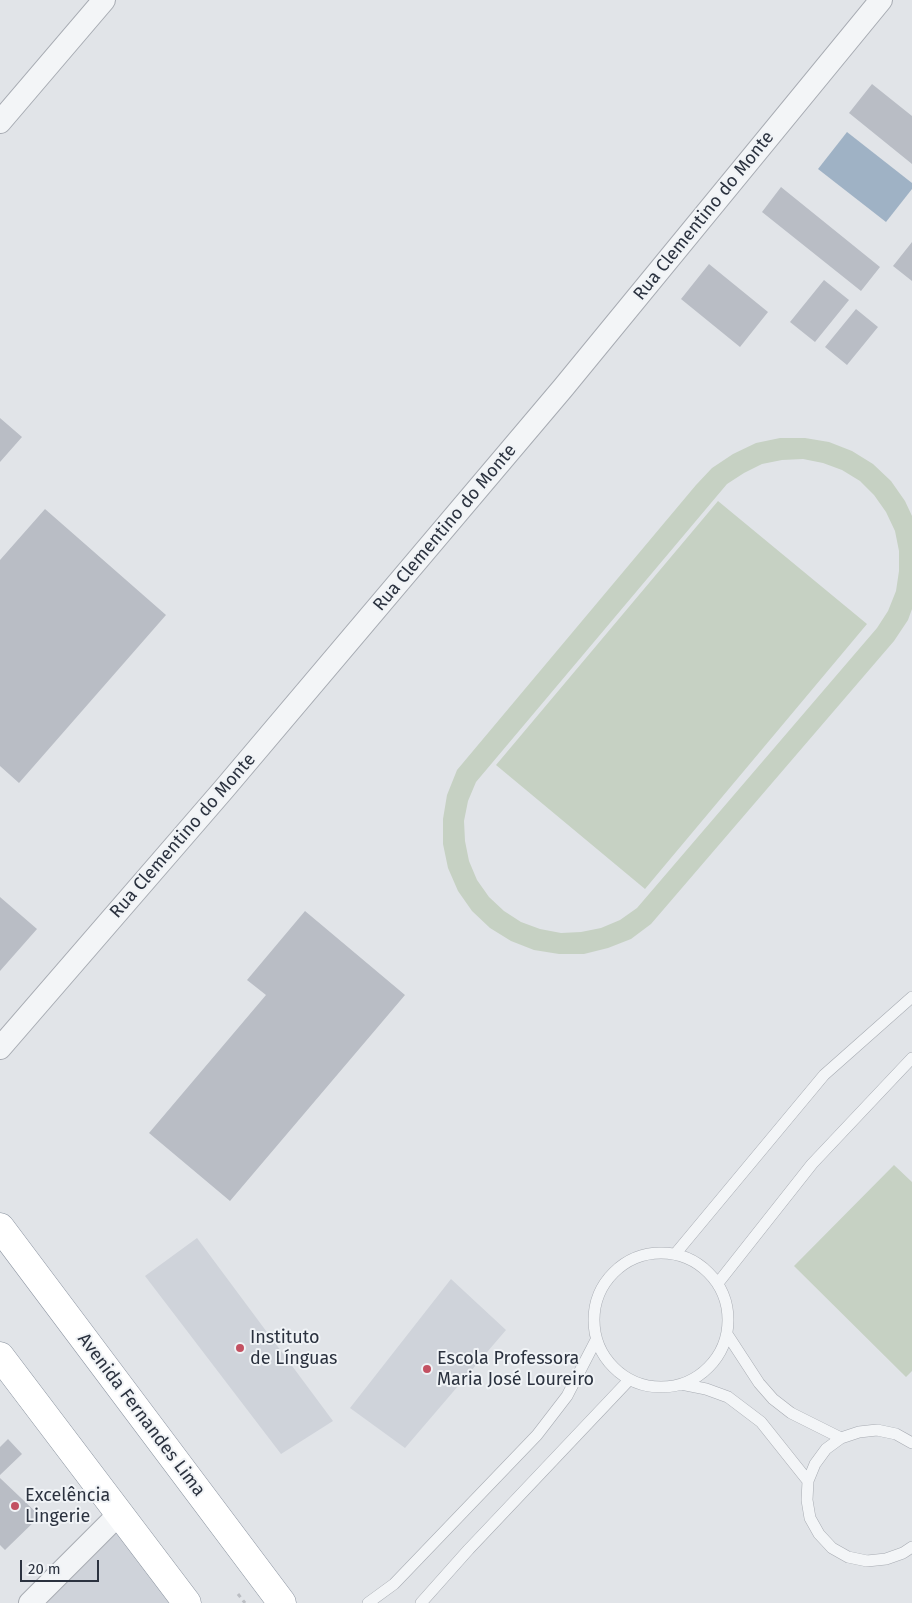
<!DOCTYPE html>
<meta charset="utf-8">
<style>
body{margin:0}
#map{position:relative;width:912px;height:1603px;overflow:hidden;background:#e1e4e8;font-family:"Fira Sans",sans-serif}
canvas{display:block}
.scale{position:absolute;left:20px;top:1560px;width:79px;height:22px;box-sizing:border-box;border:2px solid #2b323f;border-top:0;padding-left:6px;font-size:15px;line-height:18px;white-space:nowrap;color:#2b323f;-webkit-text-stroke:4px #f0f3f6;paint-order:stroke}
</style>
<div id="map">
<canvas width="912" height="1603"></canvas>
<div class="scale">20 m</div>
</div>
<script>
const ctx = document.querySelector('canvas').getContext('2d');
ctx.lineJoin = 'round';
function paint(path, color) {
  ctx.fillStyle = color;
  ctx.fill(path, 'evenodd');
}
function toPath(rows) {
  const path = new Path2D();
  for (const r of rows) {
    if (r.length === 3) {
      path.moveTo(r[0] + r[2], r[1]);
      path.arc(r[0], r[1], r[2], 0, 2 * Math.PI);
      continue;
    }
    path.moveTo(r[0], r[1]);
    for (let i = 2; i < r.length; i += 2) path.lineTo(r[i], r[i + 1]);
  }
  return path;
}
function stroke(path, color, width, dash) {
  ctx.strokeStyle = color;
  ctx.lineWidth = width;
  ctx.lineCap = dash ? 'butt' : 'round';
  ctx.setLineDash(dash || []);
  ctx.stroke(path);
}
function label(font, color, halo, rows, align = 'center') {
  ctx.font = font + ' "Fira Sans",sans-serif';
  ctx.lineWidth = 4;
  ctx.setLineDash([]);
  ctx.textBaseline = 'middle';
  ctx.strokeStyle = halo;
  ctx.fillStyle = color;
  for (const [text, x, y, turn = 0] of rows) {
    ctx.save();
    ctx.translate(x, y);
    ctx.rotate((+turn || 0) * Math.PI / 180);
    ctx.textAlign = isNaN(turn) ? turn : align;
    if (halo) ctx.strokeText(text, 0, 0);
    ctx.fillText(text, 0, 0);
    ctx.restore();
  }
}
const built = toPath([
 [197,1238,333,1421,281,1454,145,1276],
 [451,1279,506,1330,405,1448,350,1408],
 [107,1530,122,1536,172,1603,32,1603]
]);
const green = toPath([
 [780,438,805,438,829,442,852,451,873,464,891,481,905,501,912,516,912,609,908,620,894,641,651,924,631,939,608,948,584,954,559,954,534,950,511,941,490,928,472,911,458,891,448,868,443,844,443,819,447,795,457,770,696,485,712,468,733,454,756,443],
 [803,459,823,463,842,470,860,481,874,495,886,512,895,531,899,551,899,571,896,591,888,611,877,628,637,908,620,920,601,928,581,932,561,933,540,929,521,922,504,911,489,897,477,880,469,861,465,841,464,821,468,801,476,782,727,484,744,473,762,464,782,460],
 [718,501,867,624,645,889,496,765],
 [894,1165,912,1182,912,1371,906,1377,794,1266]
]);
const water = toPath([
 [847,132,912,183,912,189,886,222,818,169]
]);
const building = toPath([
 [872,84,912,116,912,164,849,113],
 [781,187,880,267,861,291,762,212],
 [912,242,912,281,893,266],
 [709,264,768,312,740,347,681,299],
 [824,280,849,300,815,342,790,322],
 [856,309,878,327,847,365,825,347],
 [0,418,22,437,0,462],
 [45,509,166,615,19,783,0,766,0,560],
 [0,897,37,929,0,971],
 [305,911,405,995,230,1201,149,1133,266,995,247,980],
 [8,1439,22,1454,0,1475,0,1447],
 [0,1478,40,1516,5,1550,0,1545]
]);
const path = toPath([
 [238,1594,245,1603]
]);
const service = toPath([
 [661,1320,67],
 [676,1253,824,1075,912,997],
 [718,1283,812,1164,912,1058],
 [727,1334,759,1383,773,1399,791,1413,841,1438],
 [681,1384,706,1389,728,1397,761,1422,808,1481],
 [912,1443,896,1434,877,1430,859,1432,841,1438,826,1449,815,1464,808,1481,807,1500,810,1518,819,1534,832,1548,848,1557,867,1561,886,1559,903,1553,912,1547],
 [368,1603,394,1584,537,1435,567,1396,596,1340],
 [421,1603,469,1549,629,1380]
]);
const minor = toPath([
 [0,122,104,0],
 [0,1048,224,789,563,388,881,0],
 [30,1603,118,1515]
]);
const trunk = toPath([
 [0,1227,282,1603],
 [0,1356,187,1603]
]);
const markers = [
 [240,1348,5,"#c35162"],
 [427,1369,5,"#c35162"],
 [15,1506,5,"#c35162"]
];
const streetNames = [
 ["Rua Clementino do Monte",704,216,-51],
 ["Rua Clementino do Monte",445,528,-50],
 ["Rua Clementino do Monte",183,836,-49],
 ["Avenida Fernandes Lima",141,1415,53]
];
const poiNames = [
 ["Instituto",250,1338],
 ["de Línguas",250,1359],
 ["Escola Professora",437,1359],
 ["Maria José Loureiro",437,1380],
 ["Excelência",25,1496],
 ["Lingerie",25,1517]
];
paint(built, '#cfd3da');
paint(green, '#c6d1c3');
paint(water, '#9fb2c5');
paint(building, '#b9bdc5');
stroke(service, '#a7abb2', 12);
stroke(minor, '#a7abb2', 24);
stroke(trunk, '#89929e', 29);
stroke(path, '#bbbec3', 3, [4, 4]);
stroke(service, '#f3f5f7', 11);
stroke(minor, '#f3f5f7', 22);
stroke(trunk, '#fff', 28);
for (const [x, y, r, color] of markers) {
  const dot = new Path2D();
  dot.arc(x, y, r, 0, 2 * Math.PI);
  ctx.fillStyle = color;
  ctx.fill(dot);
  stroke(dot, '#f0f3f6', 2);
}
label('18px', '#2b323f', '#f0f3f6', streetNames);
label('18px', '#2b323f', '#f0f3f6', poiNames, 'left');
</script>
